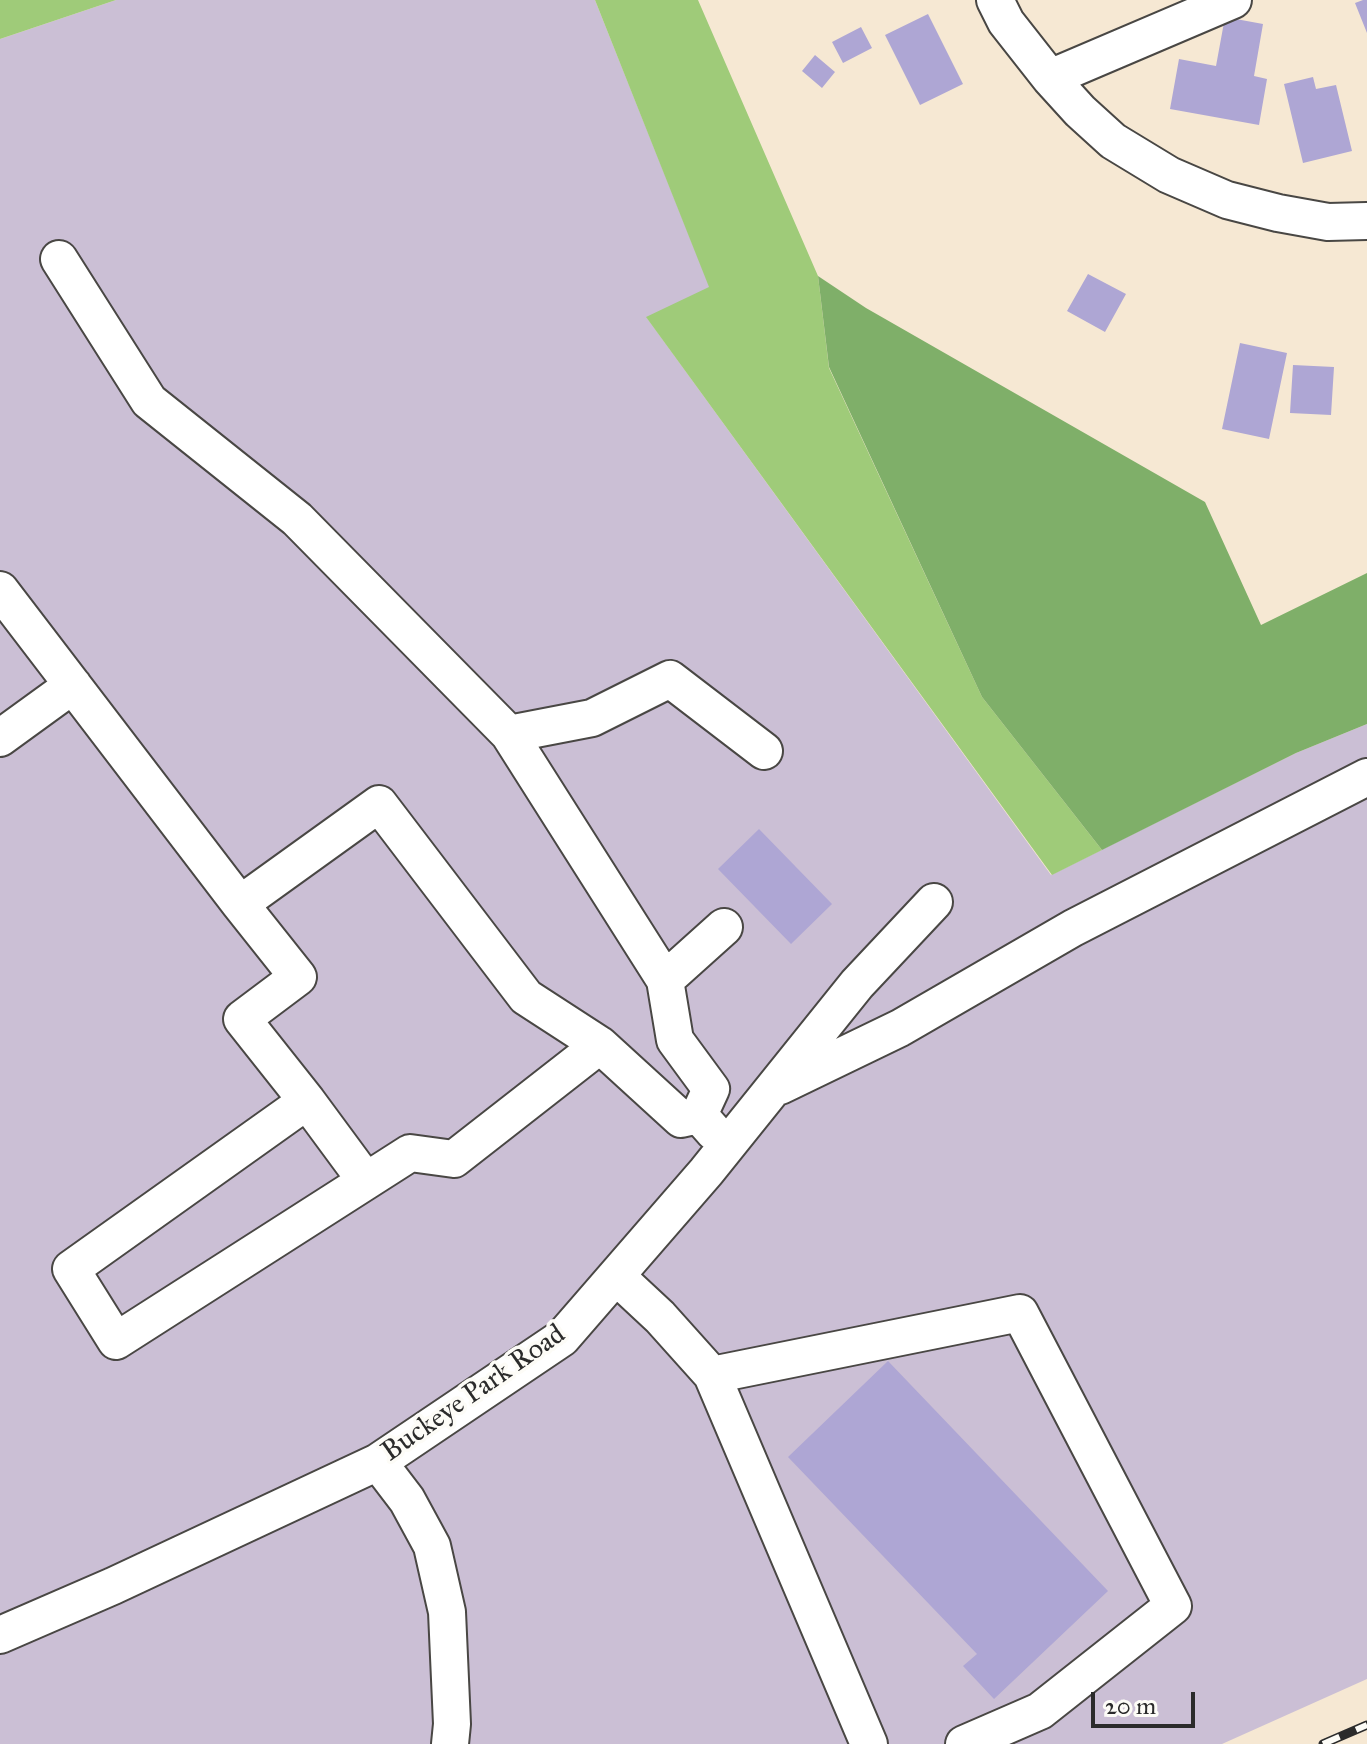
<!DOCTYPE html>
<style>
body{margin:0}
#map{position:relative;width:1367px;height:1744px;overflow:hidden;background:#f6e8d3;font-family:"IM FELL Great Primer",serif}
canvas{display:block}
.scale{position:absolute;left:1091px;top:1692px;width:104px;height:36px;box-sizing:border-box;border:4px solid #2b2b2b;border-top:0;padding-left:10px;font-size:24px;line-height:28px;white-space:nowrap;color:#2b2b2b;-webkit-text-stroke:6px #fdfcf7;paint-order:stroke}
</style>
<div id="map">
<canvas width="1367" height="1744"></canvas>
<div class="scale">20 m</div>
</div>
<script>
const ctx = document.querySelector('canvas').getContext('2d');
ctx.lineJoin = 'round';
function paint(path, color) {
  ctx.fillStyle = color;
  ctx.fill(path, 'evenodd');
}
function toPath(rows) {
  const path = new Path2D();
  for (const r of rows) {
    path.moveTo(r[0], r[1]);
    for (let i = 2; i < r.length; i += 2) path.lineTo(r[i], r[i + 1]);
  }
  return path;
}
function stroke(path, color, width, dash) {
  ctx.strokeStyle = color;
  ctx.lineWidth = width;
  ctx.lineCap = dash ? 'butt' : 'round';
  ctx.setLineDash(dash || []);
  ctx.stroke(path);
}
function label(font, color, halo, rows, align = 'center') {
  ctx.font = font + ' "IM FELL Great Primer",serif';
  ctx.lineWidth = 7;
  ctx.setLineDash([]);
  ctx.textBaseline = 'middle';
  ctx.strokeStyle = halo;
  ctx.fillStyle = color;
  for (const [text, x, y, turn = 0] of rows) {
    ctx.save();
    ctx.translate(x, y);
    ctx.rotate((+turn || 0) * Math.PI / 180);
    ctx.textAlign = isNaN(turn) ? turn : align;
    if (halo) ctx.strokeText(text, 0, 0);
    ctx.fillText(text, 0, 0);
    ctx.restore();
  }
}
const industrial = toPath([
 [116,0,595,0,710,288,647,318,1051,875,1296,753,1367,724,1367,1679,1222,1744,0,1744,0,39]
]);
const green = toPath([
 [0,0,116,0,0,39],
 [595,0,698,0,818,276,829,368,982,697,1102,850,1052,875,646,317,709,287]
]);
const forest = toPath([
 [818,276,866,308,1205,502,1261,625,1367,573,1367,724,1296,753,1102,850,982,697,829,367]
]);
const building = toPath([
 [1363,0,1367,0,1367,33,1355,3],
 [928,14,963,84,920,105,885,35],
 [1225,17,1263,24,1254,76,1267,79,1259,125,1170,109,1179,59,1216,66],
 [861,27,872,48,843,63,832,42],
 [815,55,835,72,822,88,802,71],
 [1313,77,1316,89,1336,85,1352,151,1303,163,1284,84],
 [1088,274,1126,294,1105,332,1067,311],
 [1240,343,1287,353,1269,439,1222,429],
 [1293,365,1334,367,1331,415,1290,413],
 [759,829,832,904,791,944,718,869],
 [888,1361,1108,1591,994,1699,963,1666,977,1654,788,1457]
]);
const minor = toPath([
 [995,0,1006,22,1050,78,1080,111,1113,141,1169,175,1227,200,1278,213,1328,222,1367,221],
 [1050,78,1233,0],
 [59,259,149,401,297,519,509,734,665,980],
 [0,590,240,904],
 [509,734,592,718,670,679,764,751],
 [0,738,73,685],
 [780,1086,900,1028,1073,928,1367,777],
 [307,1101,242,1019,298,977,240,904,379,804,526,997,600,1045],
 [714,1132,699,1115,711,1089,675,1040,665,980,724,927],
 [366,1181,307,1101,71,1269,116,1341,410,1153,454,1159,600,1045,681,1119,699,1115],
 [616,1276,660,1317,712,1375,869,1744],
 [712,1375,1020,1313,1173,1606,1040,1711,964,1744],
 [378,1462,407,1500,432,1546,447,1612,452,1724,450,1744],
 [0,1635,113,1586,378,1462,562,1338,706,1172,857,984,934,902]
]);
const rail = toPath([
 [1323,1744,1367,1725]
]);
const streetNames = [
 ["Buckeye Park Road",474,1394,-35]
];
paint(industrial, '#cbbfd5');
paint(green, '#9fcb79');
paint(forest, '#7faf69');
paint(building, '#aea6d4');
stroke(minor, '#494744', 40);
stroke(minor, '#fff', 36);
stroke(rail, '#2b2b2b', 9);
stroke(rail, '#fdfcf7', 6, [18]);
label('28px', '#2b2b2b', '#fdfcf7', streetNames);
</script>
